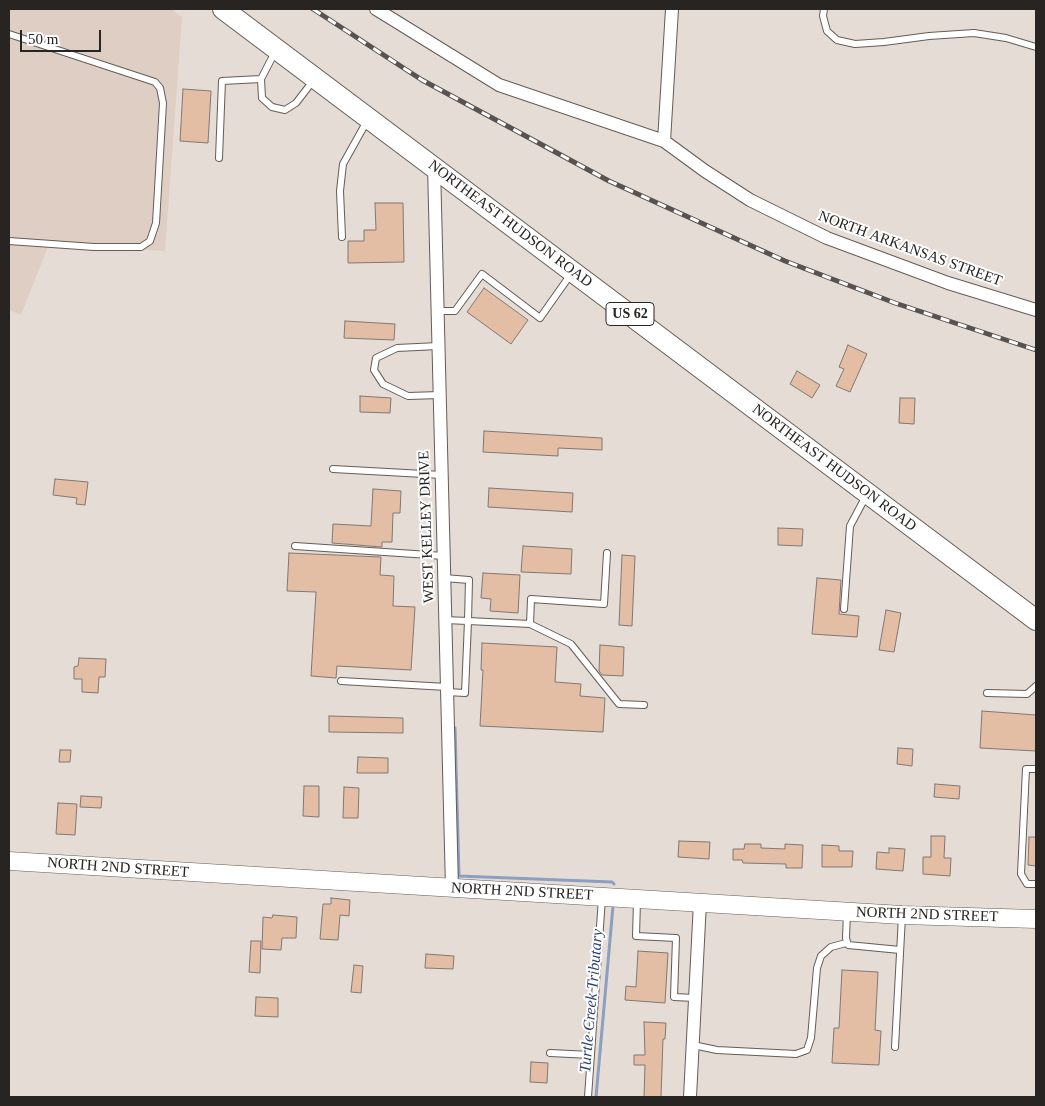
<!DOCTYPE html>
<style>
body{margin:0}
#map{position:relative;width:1045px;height:1106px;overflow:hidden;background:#e6dcd6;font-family:"Times New Roman",serif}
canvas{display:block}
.frame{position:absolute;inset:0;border:10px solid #272422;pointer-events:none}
.scale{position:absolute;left:20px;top:30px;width:81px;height:22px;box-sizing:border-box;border:2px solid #272422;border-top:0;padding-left:6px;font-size:15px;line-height:18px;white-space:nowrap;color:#272422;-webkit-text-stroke:4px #fff;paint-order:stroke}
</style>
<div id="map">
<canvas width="1045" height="1106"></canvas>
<div class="frame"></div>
<div class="scale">50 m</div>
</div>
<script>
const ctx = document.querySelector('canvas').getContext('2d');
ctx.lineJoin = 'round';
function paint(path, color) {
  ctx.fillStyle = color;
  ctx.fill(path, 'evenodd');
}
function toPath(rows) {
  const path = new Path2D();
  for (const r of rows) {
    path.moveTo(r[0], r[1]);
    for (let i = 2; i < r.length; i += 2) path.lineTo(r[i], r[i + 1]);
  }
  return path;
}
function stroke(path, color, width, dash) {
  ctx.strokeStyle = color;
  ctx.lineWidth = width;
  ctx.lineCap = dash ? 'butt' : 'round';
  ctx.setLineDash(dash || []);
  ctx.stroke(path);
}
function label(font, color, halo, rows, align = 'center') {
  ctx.font = font + ' "Times New Roman",serif';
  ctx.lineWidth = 4;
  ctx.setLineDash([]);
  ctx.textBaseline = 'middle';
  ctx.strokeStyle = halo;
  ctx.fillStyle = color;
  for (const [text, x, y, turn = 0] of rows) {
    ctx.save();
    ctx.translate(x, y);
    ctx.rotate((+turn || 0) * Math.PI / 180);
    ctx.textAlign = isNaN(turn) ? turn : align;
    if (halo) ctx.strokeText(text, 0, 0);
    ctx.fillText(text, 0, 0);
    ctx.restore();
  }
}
const built = toPath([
 [9,9,171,9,182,17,165,251,49,244,21,315,9,310]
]);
const stream = toPath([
 [455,728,459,876,612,882,614,884],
 [596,1097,613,906]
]);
const building = toPath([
 [183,89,211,91,208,143,180,141,183,89],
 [375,203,403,203,404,262,348,263,348,241,364,241,364,230,376,230,375,203],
 [484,288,528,320,511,344,467,312,484,288],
 [345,321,395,324,394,340,344,338,345,321],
 [848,345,867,354,850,392,836,386,844,369,839,367,848,345],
 [797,371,820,385,812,398,790,384,797,371],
 [360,396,391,398,390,413,360,412,360,396],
 [900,398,915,398,914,424,899,423,900,398],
 [484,431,602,438,602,450,558,448,558,456,483,452,484,431],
 [55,479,88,482,85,505,76,504,77,498,53,495,55,479],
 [489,488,573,493,572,512,488,507,489,488],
 [373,489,401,491,400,513,393,513,392,542,382,542,382,547,332,543,333,524,371,526,373,489],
 [778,528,803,529,802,546,778,545,778,528],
 [523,546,572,549,571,574,521,572,523,546],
 [289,553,381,557,380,575,394,576,393,606,415,607,411,670,337,666,336,678,311,676,316,592,287,591,289,553],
 [622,555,635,556,632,626,619,625,622,555],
 [483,573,520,575,518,613,490,611,491,599,481,598,483,573],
 [817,578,841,580,839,614,859,616,857,637,812,634,817,578],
 [886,610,901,613,894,652,879,650,886,610],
 [482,643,557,647,555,682,581,684,580,696,605,698,603,732,480,726,483,670,481,670,482,643],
 [600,645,624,647,623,676,602,675,599,671,600,645],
 [79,658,106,659,105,677,99,677,98,693,82,692,82,679,74,679,74,667,78,666,79,658],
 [982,711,1036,715,1036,751,980,748,982,711],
 [329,716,403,718,403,733,329,732,329,716],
 [898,748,913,749,912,766,897,764,898,748],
 [60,750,71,750,70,762,59,762,60,750],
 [358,757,388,758,388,773,357,773,358,757],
 [935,784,960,786,959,799,934,797,935,784],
 [304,786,319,786,319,817,303,816,304,786],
 [344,787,359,788,358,818,343,818,344,787],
 [81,796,102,797,101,808,80,807,81,796],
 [58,803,77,804,75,835,56,834,58,803],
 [931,836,945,836,944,858,951,858,950,876,923,874,923,857,931,857,931,836],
 [1029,837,1036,837,1036,866,1028,865,1029,837],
 [679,841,710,842,709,859,678,857,679,841],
 [745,844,761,844,761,848,785,849,785,844,803,845,802,868,786,868,786,864,743,863,742,860,733,860,733,849,744,849,745,844],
 [822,845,839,846,839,851,853,851,852,867,822,867,822,845],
 [889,848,905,849,903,871,876,869,877,852,889,853,889,848],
 [331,898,350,900,349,916,340,915,338,940,320,939,323,904,331,904,331,898],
 [273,915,297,917,296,938,282,938,281,950,262,949,263,917,272,918,273,915],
 [251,941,261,941,260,973,249,972,251,941],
 [638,951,668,953,665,1003,625,1000,626,986,636,987,638,951],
 [426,954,454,956,453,969,425,968,426,954],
 [354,965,363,966,361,993,351,992,354,965],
 [842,970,878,972,875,1030,881,1031,879,1065,832,1063,834,1028,839,1028,842,970],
 [256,997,278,998,278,1017,255,1016,256,997],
 [644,1022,666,1023,665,1039,663,1039,661,1097,644,1097,645,1065,634,1065,634,1055,645,1055,644,1022],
 [531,1062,548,1063,547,1083,530,1082,531,1062]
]);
const service = toPath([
 [824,9,823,16,827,31,837,40,855,44,884,42,929,36,974,33,1006,38,1036,47],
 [9,34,155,82,160,88,163,103,156,223,150,241,141,247,94,247,9,241],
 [275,52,261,79,262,98,272,107,285,110,296,103,313,81],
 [219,158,222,81,261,79],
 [342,237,340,191,343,164,367,121],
 [437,311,455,311,482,274,540,318,571,274],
 [438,346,397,348,376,358,374,370,383,384,408,396,440,395],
 [333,469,442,475],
 [295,546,444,556],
 [444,578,469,580,468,621,530,624,531,599,604,604,607,553],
 [844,609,850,526,866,496],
 [445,620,468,621,465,693,447,692],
 [530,624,571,644,619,704,644,705],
 [341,681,447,687],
 [987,693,1027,694,1036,686],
 [1036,769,1026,769,1021,874,1027,884,1036,884],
 [637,901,636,936,676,938,674,997,695,998],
 [847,912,846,938,848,945,900,950],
 [693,1045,717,1050,796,1054,807,1050,811,1038,817,968,821,956,831,947,846,943],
 [895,1047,902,916],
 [550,1053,591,1055],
 [588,1097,602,898]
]);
const minor = toPath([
 [376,9,499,85,664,141,705,171,750,200,827,238,948,283,1036,310],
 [664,141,672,9],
 [434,166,452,888],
 [690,1097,700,902]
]);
const secondary = toPath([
 [9,861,902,915,1036,919]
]);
const trunk = toPath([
 [223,9,1036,620]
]);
const rail = toPath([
 [313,9,422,80,609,181,785,261,895,303,1036,350]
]);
const shields = [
 [630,314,48]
];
const shieldNames = [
 ["US 62",630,314]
];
const streetNames = [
 ["NORTHEAST HUDSON ROAD",510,224,37],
 ["NORTH ARKANSAS STREET",910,249,20],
 ["NORTHEAST HUDSON ROAD",834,468,37],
 ["WEST KELLEY DRIVE",427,527,-92],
 ["NORTH 2ND STREET",118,868,4],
 ["NORTH 2ND STREET",522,892,3],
 ["NORTH 2ND STREET",927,915,2]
];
const waterNames = [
 ["Turtle Creek Tributary",592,1001,-85]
];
paint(built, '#dfcec4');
stroke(stream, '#8c9fc1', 3);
paint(building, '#e3bda4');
stroke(building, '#817873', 1);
stroke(service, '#645c57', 8);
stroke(minor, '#645c57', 14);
stroke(secondary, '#645c57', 19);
stroke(trunk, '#645c57', 22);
stroke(service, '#fff', 6);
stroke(minor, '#fff', 12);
stroke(secondary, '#fff', 18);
stroke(trunk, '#fff', 20);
stroke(rail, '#585350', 5);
stroke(rail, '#fff', 3, [9]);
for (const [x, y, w] of shields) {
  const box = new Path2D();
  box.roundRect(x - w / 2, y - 11.5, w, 23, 4);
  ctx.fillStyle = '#fff';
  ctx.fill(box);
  stroke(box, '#272422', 1);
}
label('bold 14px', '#272422', null, shieldNames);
label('15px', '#272422', '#fff', streetNames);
label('italic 16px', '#2c4473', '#fff', waterNames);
</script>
